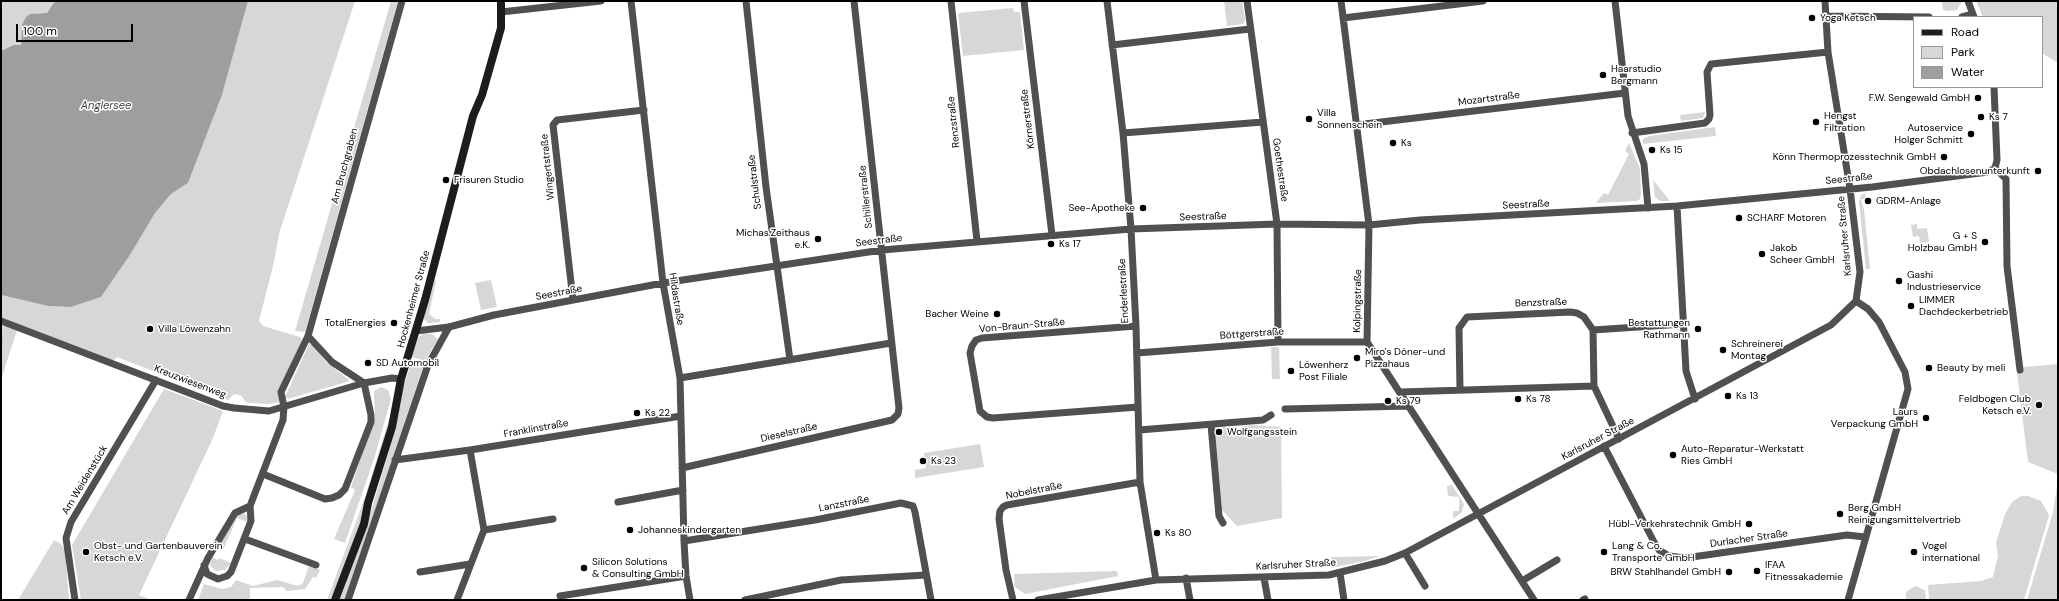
<!DOCTYPE html>
<meta charset="utf-8">
<style>
body{margin:0}
#map{position:relative;width:2059px;height:601px;overflow:hidden;background:#fff;font-family:"DM Sans",sans-serif}
canvas{display:block}
.frame{position:absolute;inset:0;border:2px solid #000;pointer-events:none}
.legend{position:absolute;left:1913px;top:16px;width:130px;height:72px;box-sizing:border-box;background:#fff;border:1px solid #999;margin:0;padding:5px 7px;list-style:none;font-size:12px;color:#000}
.legend li{display:flex;align-items:center;gap:8px;height:20px}
.legend b{width:20px;border:1px solid #999}
.scale{position:absolute;left:16px;top:24px;width:117px;height:18px;box-sizing:border-box;border:2px solid #000;border-top:0;padding-left:5px;font-size:12px;line-height:14px;white-space:nowrap;color:#000;-webkit-text-stroke:3px #fff;paint-order:stroke}
</style>
<div id="map">
<canvas width="2059" height="601"></canvas>
<div class="frame"></div>
<ul class="legend">
<li><b style="height:5px;background:#1d1d1d"></b>Road</li>
<li><b style="height:11px;background:#d7d7d7"></b>Park</li>
<li><b style="height:11px;background:#9e9e9e"></b>Water</li>
</ul>
<div class="scale">100 m</div>
</div>
<script>
const ctx = document.querySelector('canvas').getContext('2d');
ctx.lineJoin = 'round';
function paint(path, color) {
  ctx.fillStyle = color;
  ctx.fill(path, 'evenodd');
}
function toPath(rows) {
  const path = new Path2D();
  for (const r of rows) {
    path.moveTo(r[0], r[1]);
    for (let i = 2; i < r.length; i += 2) path.lineTo(r[i], r[i + 1]);
  }
  return path;
}
function stroke(path, color, width, dash) {
  ctx.strokeStyle = color;
  ctx.lineWidth = width;
  ctx.lineCap = dash ? 'butt' : 'round';
  ctx.setLineDash(dash || []);
  ctx.stroke(path);
}
function label(font, color, halo, rows, align = 'center') {
  ctx.font = font + ' "DM Sans",sans-serif';
  ctx.lineWidth = 3;
  ctx.setLineDash([]);
  ctx.textBaseline = 'middle';
  ctx.strokeStyle = halo;
  ctx.fillStyle = color;
  for (const [text, x, y, turn = 0] of rows) {
    ctx.save();
    ctx.translate(x, y);
    ctx.rotate((+turn || 0) * Math.PI / 180);
    ctx.textAlign = isNaN(turn) ? turn : align;
    if (halo) ctx.strokeText(text, 0, 0);
    ctx.fillText(text, 0, 0);
    ctx.restore();
  }
}
const green = toPath([
 [1,1,55,1,47,13,30,14,26,17,22,31,21,45,2,51],
 [248,1,355,1,279,234,274,262,259,321,263,326,300,337,302,341,279,392,279,402,269,404,248,403,244,400,242,396,234,394,228,400,117,357,113,361,1,318,1,295,48,306,71,307,101,297,130,255,155,213,171,194,188,183,222,95],
 [391,1,398,1,305,332,295,331],
 [1224,1,1242,1,1245,20,1243,24,1227,26],
 [1942,1,1962,1,1957,10,1948,11,1943,10],
 [1976,1,2058,1,2058,63,2042,53,2042,17,1983,17],
 [1013,8,1014,12,1020,12,1024,50,963,56,958,13],
 [1705,112,1703,118,1681,121,1680,115],
 [1715,127,1716,136,1643,144,1643,139,1649,136],
 [1629,143,1640,169,1641,194,1640,199,1637,201,1596,203,1604,193,1608,195,1629,154,1625,151],
 [1653,180,1670,201,1660,201,1655,197],
 [1865,193,1866,199,1861,199,1864,209,1870,269,1866,269,1859,201,1861,195],
 [1917,224,1917,229,1927,228,1929,242,1920,243,1919,236,1913,237,1911,225],
 [435,280,436,281,429,314,435,319,440,319,440,322,428,323,424,319,424,315],
 [491,280,497,307,481,310,475,283],
 [1,325,17,330,1,380],
 [424,334,432,334,438,339,425,361,412,357,418,337],
 [309,344,313,345,325,361,350,381,288,399,285,397],
 [1271,347,1279,347,1280,379,1272,379],
 [411,363,423,367,345,600,339,600,367,525,396,427,403,388],
 [2058,364,2058,474,2028,462,2017,373,2024,367],
 [381,387,388,390,391,399,374,459,345,543,334,539,355,490,351,487,375,417,374,391],
 [164,389,223,411,213,438,139,595,151,600,81,600,72,545],
 [391,413,388,428,362,512,360,525,334,593,329,600,327,600,364,500],
 [1254,425,1281,427,1282,518,1237,526,1222,510,1215,428,1233,427,1233,429,1241,429,1241,426],
 [980,444,984,467,915,478,915,470,926,468,924,453],
 [2058,480,2058,596,2057,600,2027,600,2053,512],
 [1452,485,1464,504,1462,512,1453,519,1453,511,1459,511,1459,497,1448,496,1447,486],
 [2021,496,2028,496,2041,501,2049,515,2024,600,1929,600,1928,585,1981,581,1993,577,1998,556,1996,543,2005,514,2012,502],
 [243,513,248,517,247,522,237,518,223,550,218,547,239,514],
 [54,540,61,544,65,550,69,600,18,600],
 [1380,556,1365,561,1331,568,1331,557],
 [212,557,218,560,219,558,231,563,225,570,216,571,210,566],
 [309,566,320,570,316,578,313,577,305,589,287,591,283,587,250,588,250,600,198,600,204,584,222,589,231,587,236,580,253,586,277,580,298,586,303,583],
 [1117,571,1118,576,1025,594,1015,587,1014,574],
 [1915,586,1925,590,1926,600,1906,600,1906,592]
]);
const water = toPath([
 [55,1,248,1,222,95,188,183,171,194,155,213,130,255,101,297,71,307,48,306,1,295,1,51,14,45,21,45,22,25,26,17,30,14,47,13]
]);
const stream = toPath([
 [1,338,1,345]
]);
const street = toPath([
 [631,1,663,283,680,378,684,541,686,576,690,600],
 [746,1,766,187,790,360],
 [951,1,977,241],
 [1024,1,1052,235],
 [1107,1,1123,133,1131,229,1136,326,1140,482,1156,580],
 [1247,1,1277,224,1278,342],
 [1341,1,1369,225,1367,342,1534,600],
 [1615,1,1628,116,1644,164,1648,208],
 [1968,1,1974,17],
 [501,12,601,1],
 [1826,16,1929,17],
 [1962,17,1973,14],
 [1343,18,1483,1],
 [1112,45,1250,29],
 [1994,87,1997,160,1995,168],
 [1356,125,1625,93],
 [1123,133,1263,122],
 [1632,133,1705,123,1709,119,1710,115,1707,72,1711,64,1828,52],
 [1995,168,2006,179,2007,266,2020,370],
 [1677,206,1686,371,1695,399],
 [573,300,553,125,557,120,644,110],
 [1,321,223,406,234,408,269,411,364,383,392,378,401,379],
 [1136,326,982,338,976,340,972,346,970,353,980,411,987,417,993,418,1138,407],
 [1593,330,1683,324],
 [416,331,449,327,494,315,663,283,882,250,1131,229,1277,224,1369,225,1420,220,1677,206,1872,187,1988,172,1995,168],
 [1137,353,1278,342,1367,342],
 [680,378,891,343],
 [364,383,332,362,308,336,402,1],
 [1460,390,1459,328,1467,317,1570,312,1577,313,1584,317,1593,330,1594,386,1619,439],
 [1401,392,1594,386],
 [1285,409,1409,406],
 [1211,425,1219,516,1223,523],
 [1139,430,1263,420,1271,415],
 [1604,446,1654,542,1659,550,1669,556,1685,558,1847,535,1865,537],
 [395,460,470,450,681,416],
 [682,468,892,420,898,414,899,408,854,1],
 [263,474,325,499,332,498,339,495,345,489,371,422,371,415,364,383],
 [618,502,683,490],
 [484,530,553,519],
 [245,539,316,565],
 [684,541,815,520,901,503,913,506,915,512,931,600],
 [1405,553,1425,586],
 [204,565,207,574,218,579,227,576,231,572,251,521,250,506,283,420,284,407,281,392,308,336],
 [420,572,470,564],
 [1340,573,1344,600],
 [1186,578,1190,600],
 [1264,578,1268,600],
 [1522,581,1557,560],
 [560,596,686,576],
 [75,600,66,538,71,522,156,380],
 [189,600,208,558,235,513,250,506],
 [348,600,428,365,449,327],
 [457,600,484,530,470,450],
 [745,600,841,580,926,575],
 [1013,600,1006,570,999,519,1000,511,1003,507,1007,505,1140,482],
 [1038,600,1156,580,1329,575,1385,561,1405,553,1831,325,1856,301,1860,272,1850,189,1828,52,1825,1],
 [1583,600,1585,599],
 [1848,600,1908,389,1905,372,1879,322,1868,309,1856,301]
]);
const secondary = toPath([
 [335,600,364,524,368,503,392,427,401,379,425,300,473,116,482,95,501,28,501,1]
]);
const markers = [
 [1812,18,4,"#000"],
 [1603,75,4,"#000"],
 [1978,98,4,"#000"],
 [1981,117,4,"#000"],
 [1309,119,4,"#000"],
 [1816,122,4,"#000"],
 [1971,134,4,"#000"],
 [1393,143,4,"#000"],
 [1652,150,4,"#000"],
 [1944,157,4,"#000"],
 [2038,171,4,"#000"],
 [446,180,4,"#000"],
 [1868,201,4,"#000"],
 [1143,208,4,"#000"],
 [1739,218,4,"#000"],
 [818,239,4,"#000"],
 [1985,242,4,"#000"],
 [1051,244,4,"#000"],
 [1762,254,4,"#000"],
 [1899,281,4,"#000"],
 [1911,306,4,"#000"],
 [997,314,4,"#000"],
 [394,323,4,"#000"],
 [150,329,4,"#000"],
 [1698,329,4,"#000"],
 [1723,350,4,"#000"],
 [1357,358,4,"#000"],
 [368,363,4,"#000"],
 [1929,368,4,"#000"],
 [1291,371,4,"#000"],
 [1728,396,4,"#000"],
 [1518,399,4,"#000"],
 [1388,401,4,"#000"],
 [2039,405,4,"#000"],
 [637,413,4,"#000"],
 [1926,418,4,"#000"],
 [1219,432,4,"#000"],
 [1673,455,4,"#000"],
 [923,461,4,"#000"],
 [1840,514,4,"#000"],
 [1749,524,4,"#000"],
 [630,530,4,"#000"],
 [1157,533,4,"#000"],
 [86,552,4,"#000"],
 [1604,552,4,"#000"],
 [1914,552,4,"#000"],
 [584,568,4,"#000"],
 [1757,571,4,"#000"],
 [1729,572,4,"#000"]
];
const poiNames = [
 ["Yoga Ketsch",1820,18],
 ["Haarstudio",1611,69],
 ["Bergmann",1611,81],
 ["F.W. Sengewald GmbH",1970,98,"right"],
 ["Villa",1317,113],
 ["Sonnenschein",1317,125],
 ["Hengst",1824,116],
 ["Filtration",1824,128],
 ["Ks 7",1989,117],
 ["Autoservice",1963,128,"right"],
 ["Holger Schmitt",1963,140,"right"],
 ["Ks",1401,143],
 ["Ks 15",1660,150],
 ["Könn Thermoprozesstechnik GmbH",1936,157,"right"],
 ["Obdachlosenunterkunft",2030,171,"right"],
 ["Frisuren Studio",454,180],
 ["GDRM-Anlage",1876,201],
 ["See-Apotheke",1135,208,"right"],
 ["SCHARF Motoren",1747,218],
 ["Michas.Zeithaus",810,233,"right"],
 ["e.K.",810,245,"right"],
 ["G + S",1977,236,"right"],
 ["Holzbau GmbH",1977,248,"right"],
 ["Ks 17",1059,244],
 ["Jakob",1770,248],
 ["Scheer GmbH",1770,260],
 ["Gashi",1907,275],
 ["Industrieservice",1907,287],
 ["LIMMER",1919,300],
 ["Dachdeckerbetrieb",1919,312],
 ["Bacher Weine",989,314,"right"],
 ["TotalEnergies",386,323,"right"],
 ["Bestattungen",1690,323,"right"],
 ["Rathmann",1690,335,"right"],
 ["Villa Löwenzahn",158,329],
 ["Schreinerei",1731,344],
 ["Montag",1731,356],
 ["Miro's Döner-und",1365,352],
 ["Pizzahaus",1365,364],
 ["SD Automobil",376,363],
 ["Löwenherz",1299,365],
 ["Post Filiale",1299,377],
 ["Beauty by meli",1937,368],
 ["Ks 13",1736,396],
 ["Ks 78",1526,399],
 ["Feldbogen Club",2031,399,"right"],
 ["Ketsch e.V.",2031,411,"right"],
 ["Ks 79",1396,401],
 ["Laurs",1918,412,"right"],
 ["Verpackung GmbH",1918,424,"right"],
 ["Ks 22",645,413],
 ["Wolfgangsstein",1227,432],
 ["Auto-Reparatur-Werkstatt",1681,449],
 ["Ries GmbH",1681,461],
 ["Ks 23",931,461],
 ["Berg GmbH",1848,508],
 ["Reinigungsmittelvertrieb",1848,520],
 ["Hübl-Verkehrstechnik GmbH",1741,524,"right"],
 ["Johanneskindergarten",638,530],
 ["Ks 80",1165,533],
 ["Obst- und Gartenbauverein",94,546],
 ["Ketsch e.V.",94,558],
 ["Lang & Co.",1612,546],
 ["Transporte GmbH",1612,558],
 ["Vogel",1922,546],
 ["international",1922,558],
 ["Silicon Solutions",592,562],
 ["& Consulting GmbH",592,574],
 ["IFAA",1765,565],
 ["Fitnessakademie",1765,577],
 ["BRW Stahlhandel GmbH",1721,572,"right"]
];
const streetNames = [
 ["Mozartstraße",1489,99,-7],
 ["Körnerstraße",1028,119,-97],
 ["Renzstraße",954,122,-96],
 ["Am Bruchgraben",345,166,-75],
 ["Wingertstraße",548,167,-96],
 ["Goethestraße",1280,170,82],
 ["Seestraße",1849,179,-6],
 ["Schulstraße",755,182,-97],
 ["Schillerstraße",866,197,-96],
 ["Seestraße",1526,205,-3],
 ["Seestraße",1203,217,-2],
 ["Karlsruher Straße",1845,236,-95],
 ["Seestraße",879,241,-7],
 ["Enderlestraße",1124,291,-93],
 ["Seestraße",559,293,-11],
 ["Hockenheimer Straße",414,299,-75],
 ["Hildastraße",676,299,81],
 ["Kolpingstraße",1358,301,-89],
 ["Benzstraße",1541,303,-2],
 ["Von-Braun-Straße",1022,326,-5],
 ["Böttgerstraße",1252,334,-4],
 ["Kreuzwiesenweg",190,382,21],
 ["Franklinstraße",536,429,-10],
 ["Dieselstraße",789,433,-13],
 ["Karlsruher Straße",1598,439,-28],
 ["Am Weidenstück",85,480,-59],
 ["Nobelstraße",1034,491,-11],
 ["Lanzstraße",844,504,-11],
 ["Durlacher Straße",1749,539,-8],
 ["Karlsruher Straße",1296,565,-3]
];
const waterNames = [
 ["Anglersee",106,106]
];
paint(green, '#d7d7d7');
paint(water, '#9e9e9e');
stroke(stream, '#9e9e9e', 2.5);
stroke(street, '#505050', 7);
stroke(secondary, '#1d1d1d', 8);
for (const [x, y, r, color] of markers) {
  const dot = new Path2D();
  dot.arc(x, y, r, 0, 2 * Math.PI);
  ctx.fillStyle = color;
  ctx.fill(dot);
  stroke(dot, '#fff', 1.5);
}
label('10px', '#000', '#fff', poiNames, 'left');
label('10px', '#000', '#fff', streetNames);
label('italic 11px', '#3f3f3f', '#fff', waterNames);
</script>
